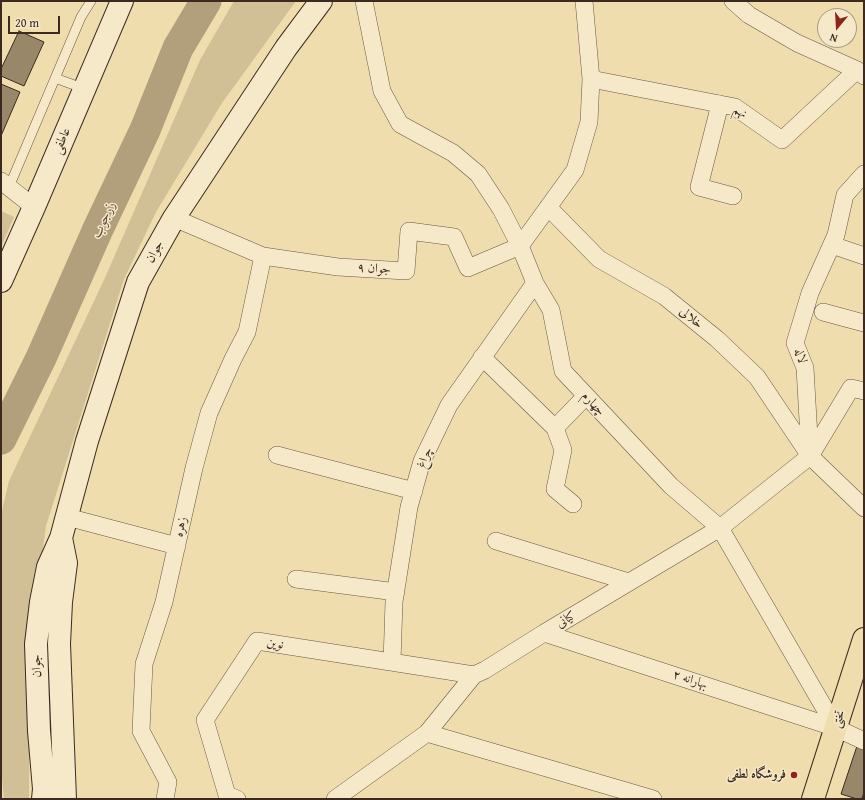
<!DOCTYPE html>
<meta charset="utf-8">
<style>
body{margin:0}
#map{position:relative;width:865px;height:800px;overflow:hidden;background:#efddad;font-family:"Gentium Book Plus",serif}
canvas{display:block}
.frame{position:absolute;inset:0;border:2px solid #3c2a21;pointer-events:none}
.north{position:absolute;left:817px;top:8px;width:40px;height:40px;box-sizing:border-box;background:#f5e9ca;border:1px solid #ab9d86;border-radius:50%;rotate:198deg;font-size:11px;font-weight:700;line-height:16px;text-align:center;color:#3c2a21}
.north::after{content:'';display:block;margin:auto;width:14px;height:18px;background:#8f2418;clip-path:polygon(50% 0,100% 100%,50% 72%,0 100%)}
.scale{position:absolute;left:8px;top:16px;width:52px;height:18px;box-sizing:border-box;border:2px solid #3c2a21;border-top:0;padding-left:5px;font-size:12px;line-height:14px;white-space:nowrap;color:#3c2a21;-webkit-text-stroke:3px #f5e9ca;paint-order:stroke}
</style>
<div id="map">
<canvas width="865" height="800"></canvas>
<div class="frame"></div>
<div class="north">N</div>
<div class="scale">20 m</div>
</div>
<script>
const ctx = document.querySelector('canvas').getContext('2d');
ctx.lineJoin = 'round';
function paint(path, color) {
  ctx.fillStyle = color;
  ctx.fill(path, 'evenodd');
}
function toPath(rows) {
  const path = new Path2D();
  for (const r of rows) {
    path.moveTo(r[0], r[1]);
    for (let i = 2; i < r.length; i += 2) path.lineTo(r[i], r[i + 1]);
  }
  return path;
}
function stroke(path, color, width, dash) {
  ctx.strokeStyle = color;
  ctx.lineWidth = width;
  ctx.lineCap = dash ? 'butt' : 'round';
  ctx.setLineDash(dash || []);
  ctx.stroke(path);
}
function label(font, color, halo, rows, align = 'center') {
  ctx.font = font + ' "Gentium Book Plus",Amiri,serif';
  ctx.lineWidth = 3;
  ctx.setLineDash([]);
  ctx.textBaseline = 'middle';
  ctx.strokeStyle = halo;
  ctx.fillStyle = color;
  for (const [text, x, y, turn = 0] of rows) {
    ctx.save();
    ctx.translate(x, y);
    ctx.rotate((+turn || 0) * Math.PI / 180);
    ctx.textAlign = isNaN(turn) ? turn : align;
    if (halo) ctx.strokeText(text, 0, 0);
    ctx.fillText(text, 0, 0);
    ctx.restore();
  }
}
const green = toPath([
 [234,1,296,1,222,103,156,212,124,279,46,526,30,640,29,799,4,799,1,767,1,515,9,481,104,280,200,60],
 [1,211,14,217,1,247]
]);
const river = toPath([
 [1,439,41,358,98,229,145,130,178,48,206,1]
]);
const building = toPath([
 [19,31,44,42,24,86,1,76,1,69,19,31],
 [1,84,20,92,1,136,1,84],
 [857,746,864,748,864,792,862,799,857,799,841,794,857,746]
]);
const service = toPath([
 [55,78,85,89],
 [9,187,81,17,91,1]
]);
const minor = toPath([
 [364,1,382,91,400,124,453,153,478,174,501,209,520,246,535,283,551,310,563,371,671,486,720,528,836,728],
 [733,1,749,15,797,43,857,70,864,76],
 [591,79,735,107,782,140,857,70],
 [720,104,699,187,733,196],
 [1,181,34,207],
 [548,207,599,259,664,296,717,339,757,377,810,456,864,508],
 [174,218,263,256,338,267,406,271,409,231,454,237,468,268,520,246],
 [832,245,864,256],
 [520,246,575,170,589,122,591,79,584,1],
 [823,312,864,323],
 [482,357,555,428,563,450,555,489,573,504],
 [555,428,586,396],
 [277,455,414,491],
 [810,455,805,368,795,343,810,293,836,235,845,195,864,174],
 [67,517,177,546],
 [496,541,629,582],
 [296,579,396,592],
 [544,633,836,728,864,741],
 [392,662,394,602,409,507,422,461,449,405,535,283],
 [427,733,653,799],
 [165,799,168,782,141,731,144,664,164,602,194,468,209,413,233,359,247,332,263,256],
 [237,799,227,795,205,720,257,641,474,675],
 [335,799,427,733,474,675,485,670,544,633,720,528,810,456,851,388,864,391]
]);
const secondary = toPath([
 [1,281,34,207,122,1],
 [61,538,66,563,61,602,59,644,65,799],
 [43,799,44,789,39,731,36,644,41,602,48,567,61,538,87,441,138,282,174,218,286,48,321,1]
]);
const primary = toPath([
 [813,799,864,639]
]);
const markers = [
 [794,775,4,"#8f2418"]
];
const streetNames = [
 ["نهم",740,112,29],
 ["عاطفی",62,141,-67],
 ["جوان",155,252,-61],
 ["جوان ۹",374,269,3],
 ["خلالی",691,318,39],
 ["لاله",800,356,69],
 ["چهارم",593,404,47],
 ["چراغ",425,458,-69],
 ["زهره",181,527,-78],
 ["کیانی",566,620,-31],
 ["نوین",275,644,9],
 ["جوان",37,666,-92],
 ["بهارانه ۲",690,680,18],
 ["تختی",839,719,-72]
];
const poiNames = [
 ["فروشگاه لطفی",786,775]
];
const waterNames = [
 ["زرجوب",104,220,-66]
];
paint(green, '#d1bf95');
stroke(river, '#b2a07d', 31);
paint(building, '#99876a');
stroke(building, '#3c2a21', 1);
stroke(service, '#695744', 10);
stroke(minor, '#695744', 18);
stroke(secondary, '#3c2a21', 24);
stroke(primary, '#3c2a21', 24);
stroke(service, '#f5e9ca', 9);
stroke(minor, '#f5e9ca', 17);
stroke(secondary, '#f5e9ca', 22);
stroke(primary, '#efddad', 22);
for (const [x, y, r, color] of markers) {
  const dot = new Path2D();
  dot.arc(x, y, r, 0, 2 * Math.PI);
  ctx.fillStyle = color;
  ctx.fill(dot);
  stroke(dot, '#f5e9ca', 1.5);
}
label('13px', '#3c2a21', '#f5e9ca', streetNames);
label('bold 13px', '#3c2a21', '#f5e9ca', poiNames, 'right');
label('italic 14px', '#5f4d3d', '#f5e9ca', waterNames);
</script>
